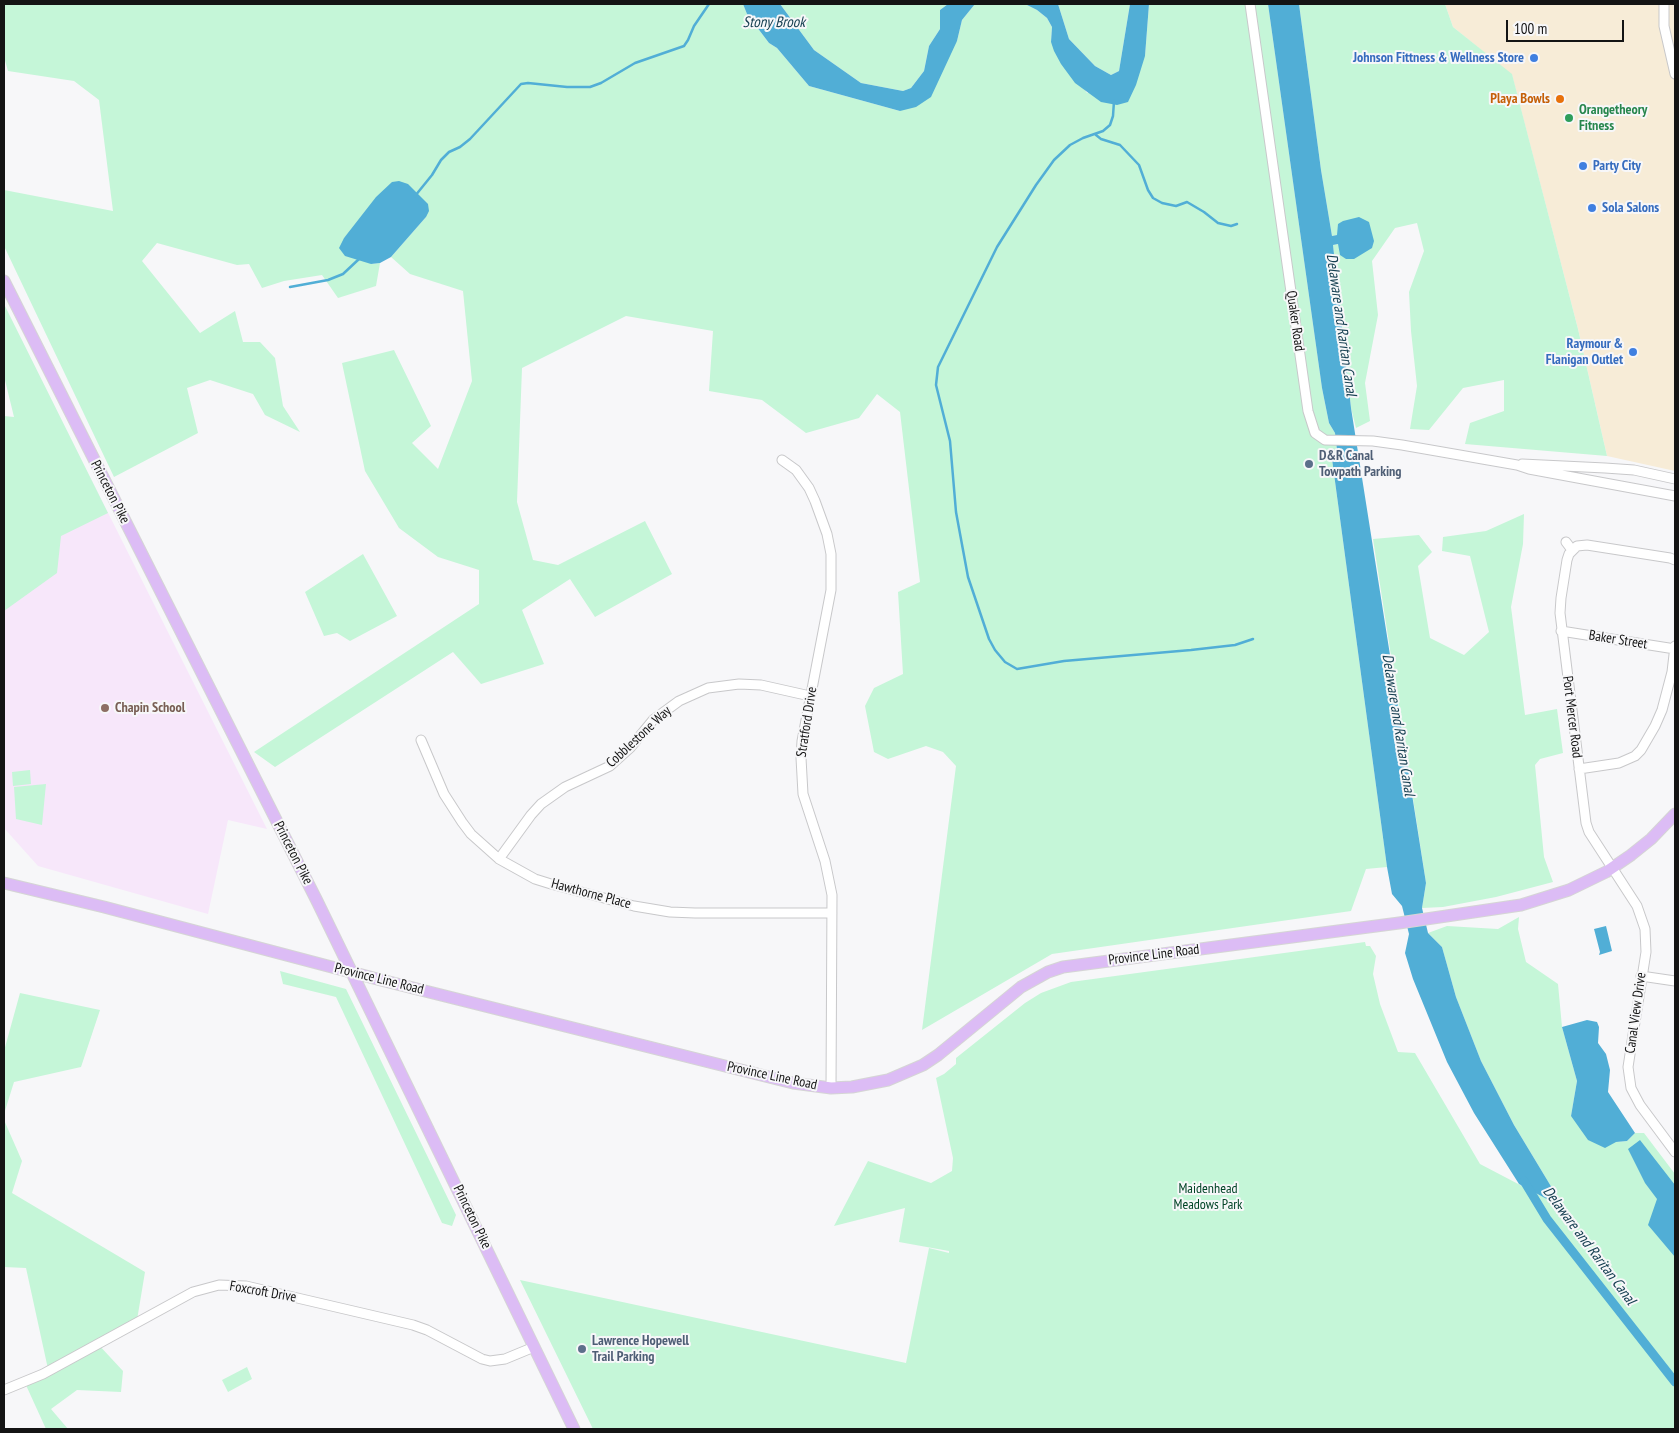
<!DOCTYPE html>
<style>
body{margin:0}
#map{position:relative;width:1679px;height:1433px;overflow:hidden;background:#f7f7f9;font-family:"PT Sans Narrow",sans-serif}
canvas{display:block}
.frame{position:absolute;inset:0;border:5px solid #141414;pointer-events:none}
.scale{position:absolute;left:1506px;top:20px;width:118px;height:22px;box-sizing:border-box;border:2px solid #141414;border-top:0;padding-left:6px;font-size:15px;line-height:18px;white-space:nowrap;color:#141414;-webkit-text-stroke:4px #f7f7f9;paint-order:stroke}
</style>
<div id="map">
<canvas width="1679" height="1433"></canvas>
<div class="frame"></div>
<div class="scale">100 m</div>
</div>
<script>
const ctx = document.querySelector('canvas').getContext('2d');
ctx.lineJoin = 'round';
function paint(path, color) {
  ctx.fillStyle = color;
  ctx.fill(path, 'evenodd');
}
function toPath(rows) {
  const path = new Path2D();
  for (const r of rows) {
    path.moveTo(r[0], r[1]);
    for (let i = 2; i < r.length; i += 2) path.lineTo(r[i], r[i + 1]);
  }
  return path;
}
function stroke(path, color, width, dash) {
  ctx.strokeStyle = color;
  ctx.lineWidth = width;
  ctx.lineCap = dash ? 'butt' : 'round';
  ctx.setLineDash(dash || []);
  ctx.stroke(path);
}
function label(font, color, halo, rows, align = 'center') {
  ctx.font = font + ' "PT Sans Narrow",sans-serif';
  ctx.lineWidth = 4;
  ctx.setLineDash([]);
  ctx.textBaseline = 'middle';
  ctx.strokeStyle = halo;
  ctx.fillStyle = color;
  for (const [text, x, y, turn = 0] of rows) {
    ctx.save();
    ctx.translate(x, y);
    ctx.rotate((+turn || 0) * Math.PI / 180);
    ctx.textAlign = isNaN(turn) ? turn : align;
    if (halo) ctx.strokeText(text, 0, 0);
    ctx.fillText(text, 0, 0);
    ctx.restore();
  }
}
const commercial = toPath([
 [1445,4,1675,4,1675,471,1607,456,1578,329,1512,75,1453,27]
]);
const education = toPath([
 [90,477,267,829,228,820,208,914,38,866,4,828,4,597]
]);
const green = toPath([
 [4,4,743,4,747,14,769,43,777,48,809,86,900,111,957,41,962,20,975,4,1025,4,1037,10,1047,18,1052,27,1051,42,1087,93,1145,56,1149,4,1268,4,1322,388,1329,423,1335,433,1337,450,1332,459,1387,867,1366,869,1351,911,1052,954,922,1030,956,766,943,752,926,746,888,759,874,752,865,706,874,688,903,674,898,592,920,582,900,412,877,394,859,418,806,433,762,400,709,391,713,331,626,316,522,368,517,502,533,560,558,565,645,521,672,574,595,617,570,579,522,610,544,664,481,684,453,652,275,767,254,752,479,604,479,570,438,557,399,528,365,471,342,363,394,350,431,426,412,443,438,469,472,381,463,291,410,274,391,257,426,217,349,233,344,238,371,264,380,263,376,286,338,298,322,275,284,281,262,288,249,264,237,265,157,243,142,261,200,333,235,311,243,342,260,342,275,358,283,406,300,432,265,415,253,394,210,380,187,388,198,433,114,477,4,246,4,190,113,211,99,100,74,81,8,71,4,57],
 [780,4,948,4,940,10,940,29,929,46,924,71,911,88,903,91,861,83,814,50],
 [1058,4,1130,4,1119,71,1111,75,1095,66,1069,39],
 [1299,4,1445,4,1453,27,1512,74,1578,329,1607,456,1465,444,1470,423,1504,411,1504,380,1463,388,1429,430,1410,429,1417,386,1411,331,1409,292,1424,251,1417,223,1395,228,1372,261,1378,315,1365,383,1370,421,1356,428,1351,408,1333,245,1338,244,1346,259,1337,235,1332,236,1321,170],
 [4,304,108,513,61,536,57,573,4,611,4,416,14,417,4,376],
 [1524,514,1523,544,1511,607,1525,715,1557,709,1563,753,1540,759,1535,765,1544,857,1553,882,1496,897,1443,907,1422,908,1426,883,1373,539,1419,535,1432,552,1418,566,1430,638,1464,655,1489,632,1470,556,1442,551,1443,537,1486,531],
 [363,554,397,616,350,641,337,633,324,636,305,592],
 [30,770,31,784,13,786,12,772],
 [46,784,42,825,16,819,14,787],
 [1519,917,1518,929,1526,962,1558,984,1562,1027,1577,1081,1571,1116,1616,1142,1627,1141,1635,1133,1644,1133,1675,1174,1675,1429,593,1429,520,1280,906,1363,929,1248,949,1253,949,1251,899,1242,905,1208,834,1226,868,1161,931,1183,952,1171,953,1158,936,1078,944,1074,956,1064,956,1058,1025,1003,1041,993,1071,982,1365,942,1366,946,1370,946,1376,956,1373,974,1380,1004,1398,1052,1415,1053,1480,1164,1566,1209,1552,1188,1514,1125,1481,1061,1456,997,1442,947,1428,933,1447,926,1498,929],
 [280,971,346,989,456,1215,452,1226,442,1223,336,997,283,984],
 [20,993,100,1010,81,1067,14,1082,4,1114,4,1051],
 [4,1120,22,1161,12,1193,145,1272,137,1320,97,1343,123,1371,121,1392,77,1390,51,1409,68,1429,46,1429,25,1383,48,1369,26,1268,4,1267],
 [247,1367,252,1379,228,1392,222,1380]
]);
const water = toPath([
 [743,4,780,4,814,50,861,83,903,91,911,88,924,71,929,46,940,29,940,10,948,4,975,4,962,20,957,41,931,97,916,107,900,111,809,86,777,48,769,43,747,14],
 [1025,4,1058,4,1069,39,1095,66,1111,75,1119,71,1130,4,1149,4,1145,56,1136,85,1128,102,1117,105,1101,102,1075,83,1061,64,1054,51,1051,42,1052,27,1047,18,1037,10],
 [1268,4,1299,4,1321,170,1332,236,1337,235,1338,224,1343,221,1359,217,1369,222,1374,241,1372,248,1354,259,1346,259,1340,255,1338,244,1333,245,1351,408,1426,883,1422,908,1428,933,1442,947,1456,997,1481,1061,1514,1125,1552,1188,1567,1210,1519,1184,1474,1113,1447,1062,1413,979,1405,953,1409,934,1402,906,1392,894,1387,867,1332,459,1337,450,1335,433,1329,423,1322,388],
 [399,181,408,184,428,204,429,211,426,217,391,257,380,263,371,264,345,256,339,248,344,238,376,197,392,182],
 [1606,926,1612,951,1599,955,1600,952,1594,929],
 [1587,1020,1597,1022,1599,1027,1598,1043,1606,1054,1610,1070,1608,1092,1635,1133,1627,1141,1616,1142,1605,1148,1588,1140,1571,1116,1577,1081,1562,1027],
 [1640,1140,1675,1185,1675,1257,1648,1225,1657,1199,1645,1183,1628,1149]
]);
const stream = toPath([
 [1114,101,1113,116,1110,125,1103,131,1083,138,1070,145,1054,160,1036,185,997,247,938,367,936,385,950,441,956,512,968,577,989,639,995,650,1005,662,1017,669,1064,661,1191,650,1235,645,1253,639],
 [1096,135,1101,139,1120,145,1139,165,1148,190,1153,198,1162,203,1176,206,1187,202,1204,212,1218,223,1231,226,1237,224],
 [415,196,432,175,441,160,449,152,460,147,470,139,521,84,528,83,567,87,590,87,601,83,635,63,684,46,688,40,694,26,709,4],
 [290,287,328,280,343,274,359,259]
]);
const canal = toPath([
 [1524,1181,1547,1219,1675,1382]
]);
const minor = toPath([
 [1250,4,1308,411,1315,433,1325,440,1373,441,1402,445,1517,465,1529,469,1675,496],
 [1664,4,1664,26,1675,74],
 [782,460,796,470,809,488,815,501,827,534,831,554,831,590,802,741,801,758,803,794,825,861,832,895,831,1088],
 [1522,464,1605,468,1634,470,1675,479],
 [1566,542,1572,550],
 [1675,560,1670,558,1587,545,1577,546,1569,554,1567,560,1561,598,1560,613,1586,823,1589,832,1637,906,1645,929,1646,952,1628,1067,1631,1088,1640,1105,1675,1152],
 [1561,631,1675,649],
 [421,740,444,794,462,822,471,834,499,859,535,879,551,884,634,906,670,912,695,913,832,913],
 [1579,769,1619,763,1635,756,1641,750,1655,726,1662,710,1672,672,1675,646],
 [499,859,531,815,541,804,565,787,610,766,630,748,653,720,679,701,708,688,739,684,761,685,810,696],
 [1641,976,1675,981],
 [4,1390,43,1374,193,1292,219,1285,246,1286,413,1325,427,1330,482,1359,490,1361,505,1359,534,1347]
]);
const major = toPath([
 [4,281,317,901,574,1429],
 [4,883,104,907,381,980,793,1083,831,1088,852,1087,888,1080,923,1065,938,1055,1021,987,1048,972,1063,967,1399,923,1521,905,1569,890,1606,872,1631,855,1651,839,1675,814]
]);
const markers = [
 [1534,58,5,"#3f7fe0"],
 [1560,99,5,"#e8710a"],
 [1569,118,5,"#2e9e5b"],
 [1583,166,5,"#3f7fe0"],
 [1592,208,5,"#3f7fe0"],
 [1633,352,5,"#3f7fe0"],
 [1309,464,5,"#5c6f8a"],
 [105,708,5,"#8d6e63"],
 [582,1349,5,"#5c6f8a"]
];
const shopNames = [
 ["Johnson Fittness & Wellness Store",1524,58],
 ["Party City",1593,166,"left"],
 ["Sola Salons",1602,208,"left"],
 ["Raymour &",1623,344],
 ["Flanigan Outlet",1623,360]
];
const foodNames = [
 ["Playa Bowls",1550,99]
];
const leisureNames = [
 ["Orangetheory",1579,110],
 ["Fitness",1579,126]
];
const streetNames = [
 ["Quaker Road",1295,321,82],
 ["Princeton Pike",110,492,63],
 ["Baker Street",1618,640,9],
 ["Port Mercer Road",1572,717,83],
 ["Stratford Drive",807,722,-81],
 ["Cobblestone Way",639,737,-43],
 ["Princeton Pike",293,853,63],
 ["Hawthorne Place",591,894,15],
 ["Province Line Road",1154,955,-7],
 ["Province Line Road",379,979,14],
 ["Canal View Drive",1636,1013,-82],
 ["Province Line Road",772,1076,12],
 ["Princeton Pike",472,1217,64],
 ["Foxcroft Drive",263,1292,10]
];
const serviceNames = [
 ["D&R Canal",1319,456],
 ["Towpath Parking",1319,472],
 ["Lawrence Hopewell",592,1341],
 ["Trail Parking",592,1357]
];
const educationNames = [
 ["Chapin School",115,708]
];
const parkNames = [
 ["Maidenhead",1208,1189],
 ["Meadows Park",1208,1205]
];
const waterNames = [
 ["Stony Brook",774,23],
 ["Delaware and Raritan Canal",1341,325,82],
 ["Delaware and Raritan Canal",1398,725,81],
 ["Delaware and Raritan Canal",1589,1246,53]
];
paint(commercial, '#f7ecd7');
paint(education, '#f7e7fa');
paint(green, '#c5f6d8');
paint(water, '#51aed6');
stroke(stream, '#51aed6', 2.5);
stroke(canal, '#51aed6', 9);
stroke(minor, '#c8c8ca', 11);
stroke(major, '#d5d5d5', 13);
stroke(minor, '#fff', 9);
stroke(major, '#dcbcf5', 11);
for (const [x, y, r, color] of markers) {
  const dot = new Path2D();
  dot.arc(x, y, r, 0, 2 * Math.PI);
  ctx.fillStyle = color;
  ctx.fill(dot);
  stroke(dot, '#f7f7f9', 2);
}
label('bold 14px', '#366cbe', '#f7f7f9', shopNames, 'right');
label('bold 14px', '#c56008', '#f7f7f9', foodNames, 'right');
label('bold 14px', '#27864d', '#f7f7f9', leisureNames, 'left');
label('14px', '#141414', '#f7f7f9', streetNames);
label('bold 14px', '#4e5e75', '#f7f7f9', serviceNames, 'left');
label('bold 14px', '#785e54', '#f7f7f9', educationNames, 'left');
label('14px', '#004426', '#f7f7f9', parkNames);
label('italic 15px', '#174052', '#f7f7f9', waterNames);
</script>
